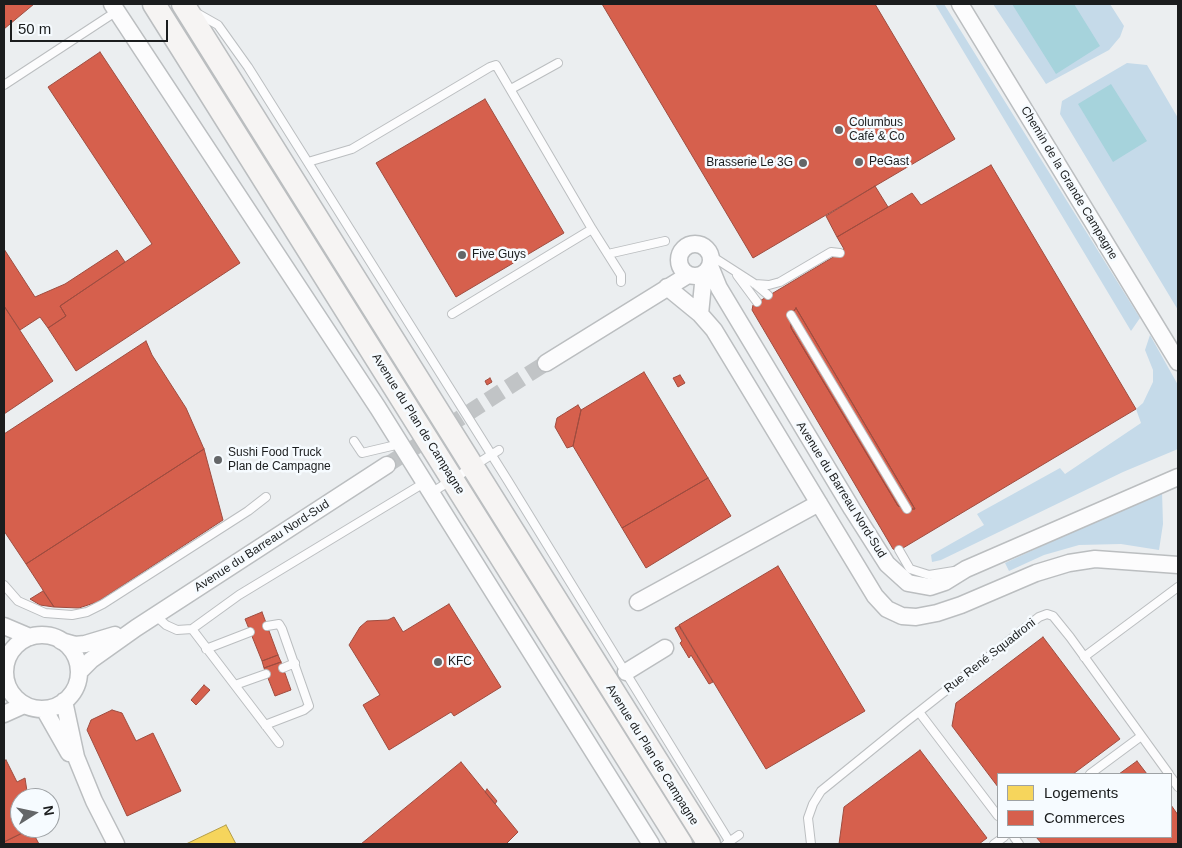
<!DOCTYPE html>
<meta charset="utf-8">
<style>
body{margin:0}
#map{position:relative;width:1182px;height:848px;overflow:hidden;background:#ebeef0;font-family:Arial,sans-serif}
canvas{display:block}
.frame{position:absolute;inset:0;border:5px solid #1b1d1e;pointer-events:none}
.legend{position:absolute;left:997px;top:773px;width:175px;height:65px;box-sizing:border-box;background:#f6fbff;border:1px solid #9ea2a5;margin:0;padding:6px 9px;list-style:none;font-size:15px;color:#1b1d1e}
.legend li{display:flex;align-items:center;gap:10px;height:25px}
.legend b{width:25px;border:1px solid #9ea2a5}
.north{position:absolute;left:10px;top:788px;width:50px;height:50px;box-sizing:border-box;background:#f6fbff;border:1px solid #9ea2a5;border-radius:50%;rotate:80deg;font-size:14px;font-weight:700;line-height:20px;text-align:center;color:#1b1d1e}
.north::after{content:'';display:block;margin:auto;width:18px;height:22px;background:#646668;clip-path:polygon(50% 0,100% 100%,50% 72%,0 100%)}
.scale{position:absolute;left:10px;top:20px;width:158px;height:22px;box-sizing:border-box;border:2px solid #1b1d1e;border-top:0;padding-left:6px;font-size:15px;line-height:18px;white-space:nowrap;color:#1b1d1e;-webkit-text-stroke:4px #f6fbff;paint-order:stroke}
</style>
<div id="map">
<canvas width="1182" height="848"></canvas>
<div class="frame"></div>
<ul class="legend">
<li><b style="height:14px;background:#f6d55c"></b>Logements</li>
<li><b style="height:14px;background:#d6604d"></b>Commerces</li>
</ul>
<div class="north">N</div>
<div class="scale">50 m</div>
</div>
<script>
const ctx = document.querySelector('canvas').getContext('2d');
ctx.lineJoin = 'round';
function paint(path, color) {
  ctx.fillStyle = color;
  ctx.fill(path, 'evenodd');
}
function toPath(rows) {
  const path = new Path2D();
  for (const r of rows) {
    if (r.length === 3) {
      path.moveTo(r[0] + r[2], r[1]);
      path.arc(r[0], r[1], r[2], 0, 2 * Math.PI);
      continue;
    }
    path.moveTo(r[0], r[1]);
    for (let i = 2; i < r.length; i += 2) path.lineTo(r[i], r[i + 1]);
  }
  return path;
}
function stroke(path, color, width, dash) {
  ctx.strokeStyle = color;
  ctx.lineWidth = width;
  ctx.lineCap = dash ? 'butt' : 'round';
  ctx.setLineDash(dash || []);
  ctx.stroke(path);
}
function label(font, color, halo, rows, align = 'center') {
  ctx.font = font + ' Arial,sans-serif';
  ctx.lineWidth = 5;
  ctx.setLineDash([]);
  ctx.textBaseline = 'middle';
  ctx.strokeStyle = halo;
  ctx.fillStyle = color;
  for (const [text, x, y, turn = 0] of rows) {
    ctx.save();
    ctx.translate(x, y);
    ctx.rotate((+turn || 0) * Math.PI / 180);
    ctx.textAlign = isNaN(turn) ? turn : align;
    if (halo) ctx.strokeText(text, 0, 0);
    ctx.fillText(text, 0, 0);
    ctx.restore();
  }
}
const green = toPath([
 [935,4,944,4,1140,318,1131,331],
 [993,4,1110,4,1124,26,1120,37,1109,50,1046,84],
 [1127,63,1147,65,1178,118,1178,310,1060,114,1062,101],
 [1150,335,1178,385,1178,449,1123,472,941,560,932,562,931,555,984,525,977,514,1060,468,1065,474,1141,423,1136,409,1143,403,1153,382,1153,370,1145,350],
 [1162,491,1163,524,1159,550,1121,544,1079,545,1044,555,1009,571,1005,563]
]);
const water = toPath([
 [1012,4,1074,4,1100,46,1056,74],
 [1111,84,1147,141,1113,162,1078,104]
]);
const homes = toPath([
 [226,825,236,844,186,844,226,825]
]);
const shops = toPath([
 [4,4,34,4,4,29,4,4],
 [602,4,875,4,955,139,753,258,602,4],
 [100,52,240,263,76,371,48,328,66,316,60,306,152,244,48,87,100,52],
 [485,99,564,233,456,297,376,163,485,99],
 [991,165,1136,409,898,551,893,549,752,310,753,305,840,253,844,249,837,237,912,193,921,205,991,165],
 [796,308,915,509,907,509,898,506,791,328,791,315,796,308],
 [875,186,888,207,837,237,826,216,875,186],
 [4,249,35,297,65,284,117,250,125,262,60,306,66,316,48,328,40,317,20,330,4,306,4,249],
 [4,306,53,381,4,414,4,306],
 [796,308,834,372,915,509,907,509,898,506,791,328,791,315,796,308],
 [146,341,152,355,186,408,204,449,26,564,4,531,4,434,146,341],
 [644,372,708,478,622,528,573,446,581,410,644,372],
 [680,375,685,383,678,387,673,378,680,375],
 [490,378,492,382,487,385,485,381,490,378],
 [578,405,581,410,573,446,567,448,555,427,557,418,578,405],
 [204,449,223,520,97,602,79,608,54,607,26,564,204,449],
 [708,478,731,516,646,568,622,528,708,478],
 [778,566,865,711,766,769,679,625,778,566],
 [43,591,54,607,40,605,30,599,43,591],
 [449,604,501,687,454,716,451,712,389,750,363,705,380,695,349,645,360,627,367,621,388,620,394,617,403,632,449,604],
 [262,612,278,655,262,661,245,619,262,612],
 [679,626,713,682,709,684,691,655,689,658,680,643,682,641,675,628,679,626],
 [1043,637,1120,739,1073,774,998,774,998,787,952,726,956,703,1043,637],
 [278,655,281,662,264,668,262,661,278,655],
 [281,662,291,690,275,696,264,668,281,662],
 [204,685,210,690,196,705,191,700,204,685],
 [112,710,122,713,136,741,153,733,181,791,127,816,87,730,91,720,112,710],
 [920,750,987,838,979,844,839,844,844,807,920,750],
 [6,760,17,782,25,778,28,798,20,798,20,828,32,828,4,842,4,761,6,760],
 [1137,761,1147,774,1119,774,1137,761],
 [461,762,518,832,506,844,361,844,461,762],
 [487,789,497,801,495,804,485,792,487,789],
 [1171,805,1178,815,1178,844,1042,844,1036,837,1171,837,1171,805],
 [31,829,39,844,4,844,4,842,31,829]
]);
const streetTunnel = toPath([
 [387,465,546,363]
]);
const lane = toPath([
 [195,12,218,25,248,67,508,481,731,844],
 [4,85,117,11],
 [511,89,558,63],
 [308,162,352,149,490,67,496,65,592,229,621,275,621,282],
 [608,254,665,241],
 [710,255,755,284,768,295],
 [737,275,757,302],
 [755,284,769,285,780,282,831,252,840,253],
 [452,314,592,229],
 [791,315,907,509],
 [354,441,362,453,400,444],
 [431,493,499,450],
 [899,550,910,569,929,575,954,571],
 [4,585,18,601,45,613,72,615,87,612,103,604,248,511,266,497],
 [155,615,166,625,177,630,192,629,239,595,424,483],
 [192,629,279,743],
 [206,649,250,632],
 [1084,657,1178,587],
 [283,668,295,663],
 [235,685,266,674],
 [919,712,998,816],
 [265,725,304,710,309,706,282,629,279,624,267,626],
 [1090,774,1140,737],
 [1171,777,1178,787],
 [1014,837,1019,844],
 [726,844,739,835],
 [811,844,808,818,813,804,821,791,906,722,1039,617,1047,614,1053,616,1070,637,1169,774],
 [994,844,1004,837]
]);
const street = toPath([
 [112,4,378,408,651,844],
 [960,4,1178,362],
 [695,260,16],
 [710,266,719,288,852,509,887,564,908,583,930,587,945,582,966,569,1178,477],
 [704,274,700,314,714,330,875,596,887,609,902,616,916,617,937,613,961,605,1036,573,1069,563,1095,559,1178,565],
 [667,287,700,314],
 [546,363,688,275],
 [638,602,819,503],
 [4,626,30,637],
 [42,672,37],
 [61,641,75,645,85,644,115,635],
 [79,672,91,660,136,628,387,465],
 [626,672,665,648],
 [64,701,76,757,94,801,116,844],
 [44,709,69,753],
 [4,714,24,705]
]);
const secondary = toPath([
 [154,4,681,844],
 [183,4,709,844]
]);
const markers = [
 [839,130,5,"#646668"],
 [859,162,5,"#646668"],
 [803,163,5,"#646668"],
 [462,255,5,"#646668"],
 [218,460,5,"#646668"],
 [438,662,5,"#646668"]
];
const poiNames = [
 ["Columbus",849,123],
 ["Café & Co",849,137],
 ["PeGast",869,162],
 ["Brasserie Le 3G",793,163,"right"],
 ["Five Guys",472,255],
 ["Sushi Food Truck",228,453],
 ["Plan de Campagne",228,467],
 ["KFC",448,662]
];
const streetNames = [
 ["Chemin de la Grande Campagne",1069,183,59],
 ["Avenue du Plan de Campagne",418,424,58],
 ["Avenue du Barreau Nord-Sud",841,490,58],
 ["Avenue du Barreau Nord-Sud",262,546,-33],
 ["Rue René Squadroni",990,656,-38],
 ["Avenue du Plan de Campagne",652,755,58]
];
paint(green, '#c5dae9');
paint(water, '#a6d3dc');
paint(homes, '#f6d55c');
stroke(homes, '#b49e49', 1);
paint(shops, '#d6604d');
stroke(shops, '#9e4c3f', 1);
stroke(streetTunnel, '#c1c4c6', 16, [16, 8]);
stroke(lane, '#bbbec0', 10);
stroke(street, '#bbbec0', 19);
stroke(secondary, '#bbbec0', 25);
stroke(lane, '#fcfcfd', 8);
stroke(street, '#fcfcfd', 16);
stroke(secondary, '#f6f4f3', 22);
for (const [x, y, r, color] of markers) {
  const dot = new Path2D();
  dot.arc(x, y, r, 0, 2 * Math.PI);
  ctx.fillStyle = color;
  ctx.fill(dot);
  stroke(dot, '#f6fbff', 2);
}
label('12px', '#1b1d1e', '#f6fbff', poiNames, 'left');
label('12px', '#1b1d1e', '#f6fbff', streetNames);
</script>
